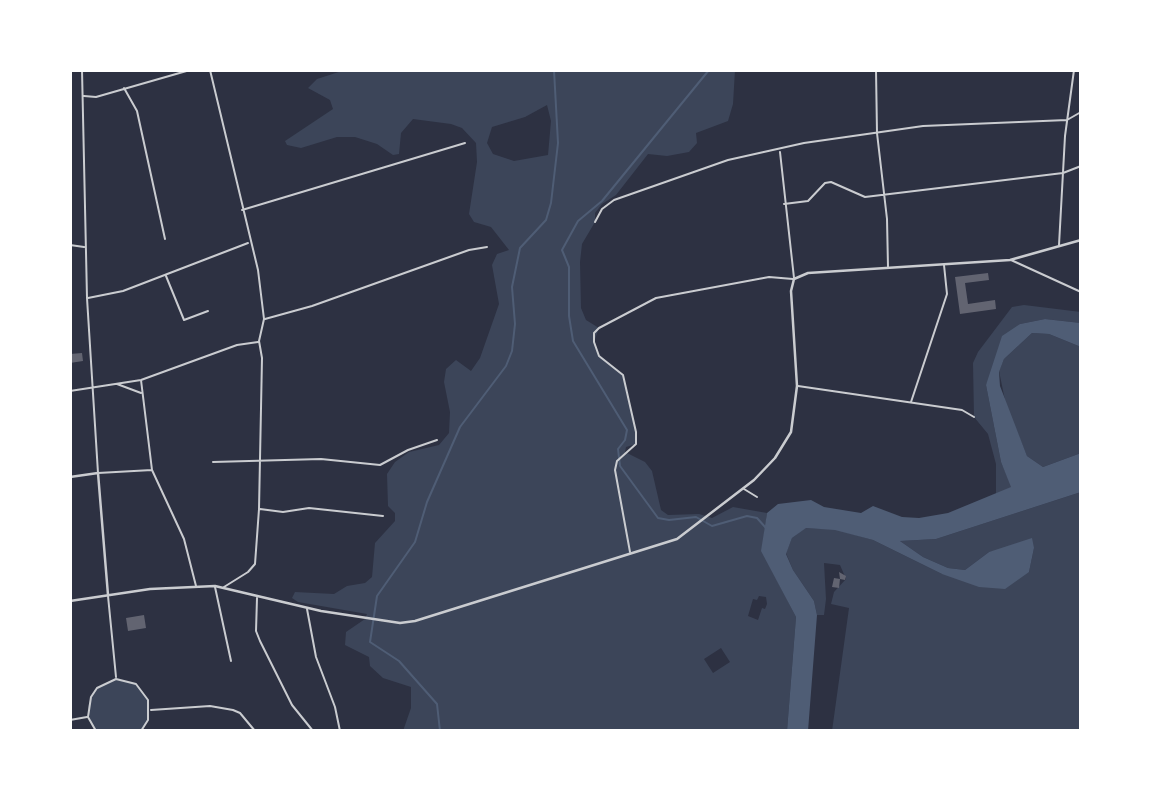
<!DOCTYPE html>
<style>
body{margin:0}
#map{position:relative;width:1151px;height:801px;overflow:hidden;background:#2d3142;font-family:Arial,sans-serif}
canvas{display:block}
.frame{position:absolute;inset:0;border:72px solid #fff;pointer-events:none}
</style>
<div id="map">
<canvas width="1151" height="801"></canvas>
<div class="frame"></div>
</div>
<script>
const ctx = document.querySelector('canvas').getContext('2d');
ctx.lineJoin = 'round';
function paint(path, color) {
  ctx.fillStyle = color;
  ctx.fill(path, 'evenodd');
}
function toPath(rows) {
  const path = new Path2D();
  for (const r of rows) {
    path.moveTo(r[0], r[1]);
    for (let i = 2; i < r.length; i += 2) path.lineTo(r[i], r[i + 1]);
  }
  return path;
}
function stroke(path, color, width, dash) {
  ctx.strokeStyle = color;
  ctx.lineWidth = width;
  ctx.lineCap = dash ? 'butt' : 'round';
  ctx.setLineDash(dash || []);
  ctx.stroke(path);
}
const green = toPath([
 [345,70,735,70,733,104,728,121,696,133,697,143,689,152,667,156,648,154,616,195,602,204,595,213,595,222,582,244,580,262,581,308,586,320,599,328,594,342,599,355,623,375,636,432,636,444,626,447,625,452,645,462,652,471,661,510,668,515,699,514,712,518,733,507,767,513,762,551,796,617,787,731,403,731,411,708,411,687,383,678,370,666,369,657,345,645,346,632,365,619,367,614,298,602,292,598,295,592,334,594,347,586,365,583,372,577,375,543,395,521,395,513,388,506,387,474,395,462,409,452,439,445,449,433,450,412,444,382,446,369,456,360,471,371,480,358,499,304,492,265,497,254,509,250,491,227,474,222,469,214,477,162,476,143,462,128,451,124,413,119,401,133,399,154,393,155,377,144,355,137,337,137,301,148,287,145,285,141,333,109,330,100,308,88,317,79],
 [547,105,551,121,548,155,514,161,493,154,487,143,492,127,525,117],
 [759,596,766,597,767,604,765,609,762,608,758,620,748,616,753,599,757,600],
 [721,648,730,662,713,673,704,659],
 [1024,305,1081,312,1081,323,1045,319,1020,324,986,385,1001,462,1012,487,996,496,996,464,988,434,974,417,973,363,978,352,1012,307],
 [1032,333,1049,334,1081,347,1081,453,1043,467,1027,456,1006,405,999,371,1004,359],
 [1081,492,1081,731,832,731,849,608,831,604,834,592,846,579,840,565,824,563,826,599,824,615,817,615,814,601,793,570,786,553,792,538,805,528,835,529,873,540,942,574,1029,572,1034,548,989,552,965,570,948,568,923,557,900,541,936,539],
 [116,679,136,684,148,700,148,720,141,731,96,731,91,725,88,707,91,697,97,688]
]);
const water = toPath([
 [1045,319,1081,323,1081,347,1049,334,1032,333,1004,359,999,372,1000,386,1027,456,1043,467,1081,453,1081,492,936,539,900,541,923,557,948,568,965,570,989,552,1032,538,1034,548,1029,572,1005,589,979,587,942,574,873,540,835,530,806,528,792,538,786,554,793,570,814,601,817,615,808,731,787,731,796,617,761,551,767,513,778,504,811,500,824,507,861,513,873,506,902,517,919,518,948,513,1011,487,1001,462,986,385,1002,336,1020,324]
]);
const stream = toPath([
 [709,70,602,201,578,221,562,250,569,267,569,316,573,341,627,430,625,440,618,449,620,466,658,518,669,520,696,517,712,526,747,516,757,518,766,528],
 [440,731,437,704,399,661,370,642,377,596,415,542,427,502,460,427,506,366,512,351,515,324,512,287,520,248,546,220,551,203,558,143,554,70]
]);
const building = toPath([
 [988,273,989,280,965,283,968,304,995,300,996,309,960,314,955,277],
 [82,353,83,361,70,363,70,354],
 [839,572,846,576,845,580,840,579,839,588,832,587,834,578,840,579],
 [144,615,146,628,128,631,126,618]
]);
const minor = toPath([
 [82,70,87,298,98,473,152,470],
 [210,70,258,270,264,319,259,341,262,358,259,509,255,564,248,572,224,587],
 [876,70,877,133,887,219,888,267],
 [124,88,137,111,165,239],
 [84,96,96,97,190,70],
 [780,152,794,278],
 [784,204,808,201,825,183,831,182,865,197,1063,173,1081,166],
 [242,210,465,143],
 [595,222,602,209,614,200,728,160,804,143,923,126,1067,120,1081,112],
 [70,245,84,247],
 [1059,245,1065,136,1074,70],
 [1011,260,1081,292],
 [166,276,184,320,208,311],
 [88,298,123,291,248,243],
 [265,319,312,306,469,250,487,247],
 [141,380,152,470,184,539,196,586],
 [117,384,141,393],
 [798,386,962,410,974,417],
 [70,391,141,380,237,345,258,342],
 [911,402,947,294,944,265],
 [213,462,321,459,380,465,408,450,437,440],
 [744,489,757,497],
 [260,509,283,512,309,508,383,516],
 [630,552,615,470,617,461,636,444,636,432,623,375,599,356,594,342,594,333,599,328,656,298,769,277,793,279],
 [215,587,231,661],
 [108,596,116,677],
 [257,598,256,631,260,641,292,705,313,731],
 [307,609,316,657,335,707,340,731],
 [151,710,210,706,233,710,240,713,255,731],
 [70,720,87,717],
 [96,731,88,717,91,697,97,688,116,679,136,684,148,700,148,720,141,731]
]);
const tertiary = toPath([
 [70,477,98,473,108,595],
 [70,601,150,589,215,586,321,611,400,623,415,621,677,539,754,480,775,458,791,432,797,386,791,291,794,279,808,273,1010,260,1081,240]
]);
paint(green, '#3c4559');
paint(water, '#4f5d75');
stroke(stream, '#4f5d75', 2);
paint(building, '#626471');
stroke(minor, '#caccd0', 2);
stroke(tertiary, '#caccd0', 2.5);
</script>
